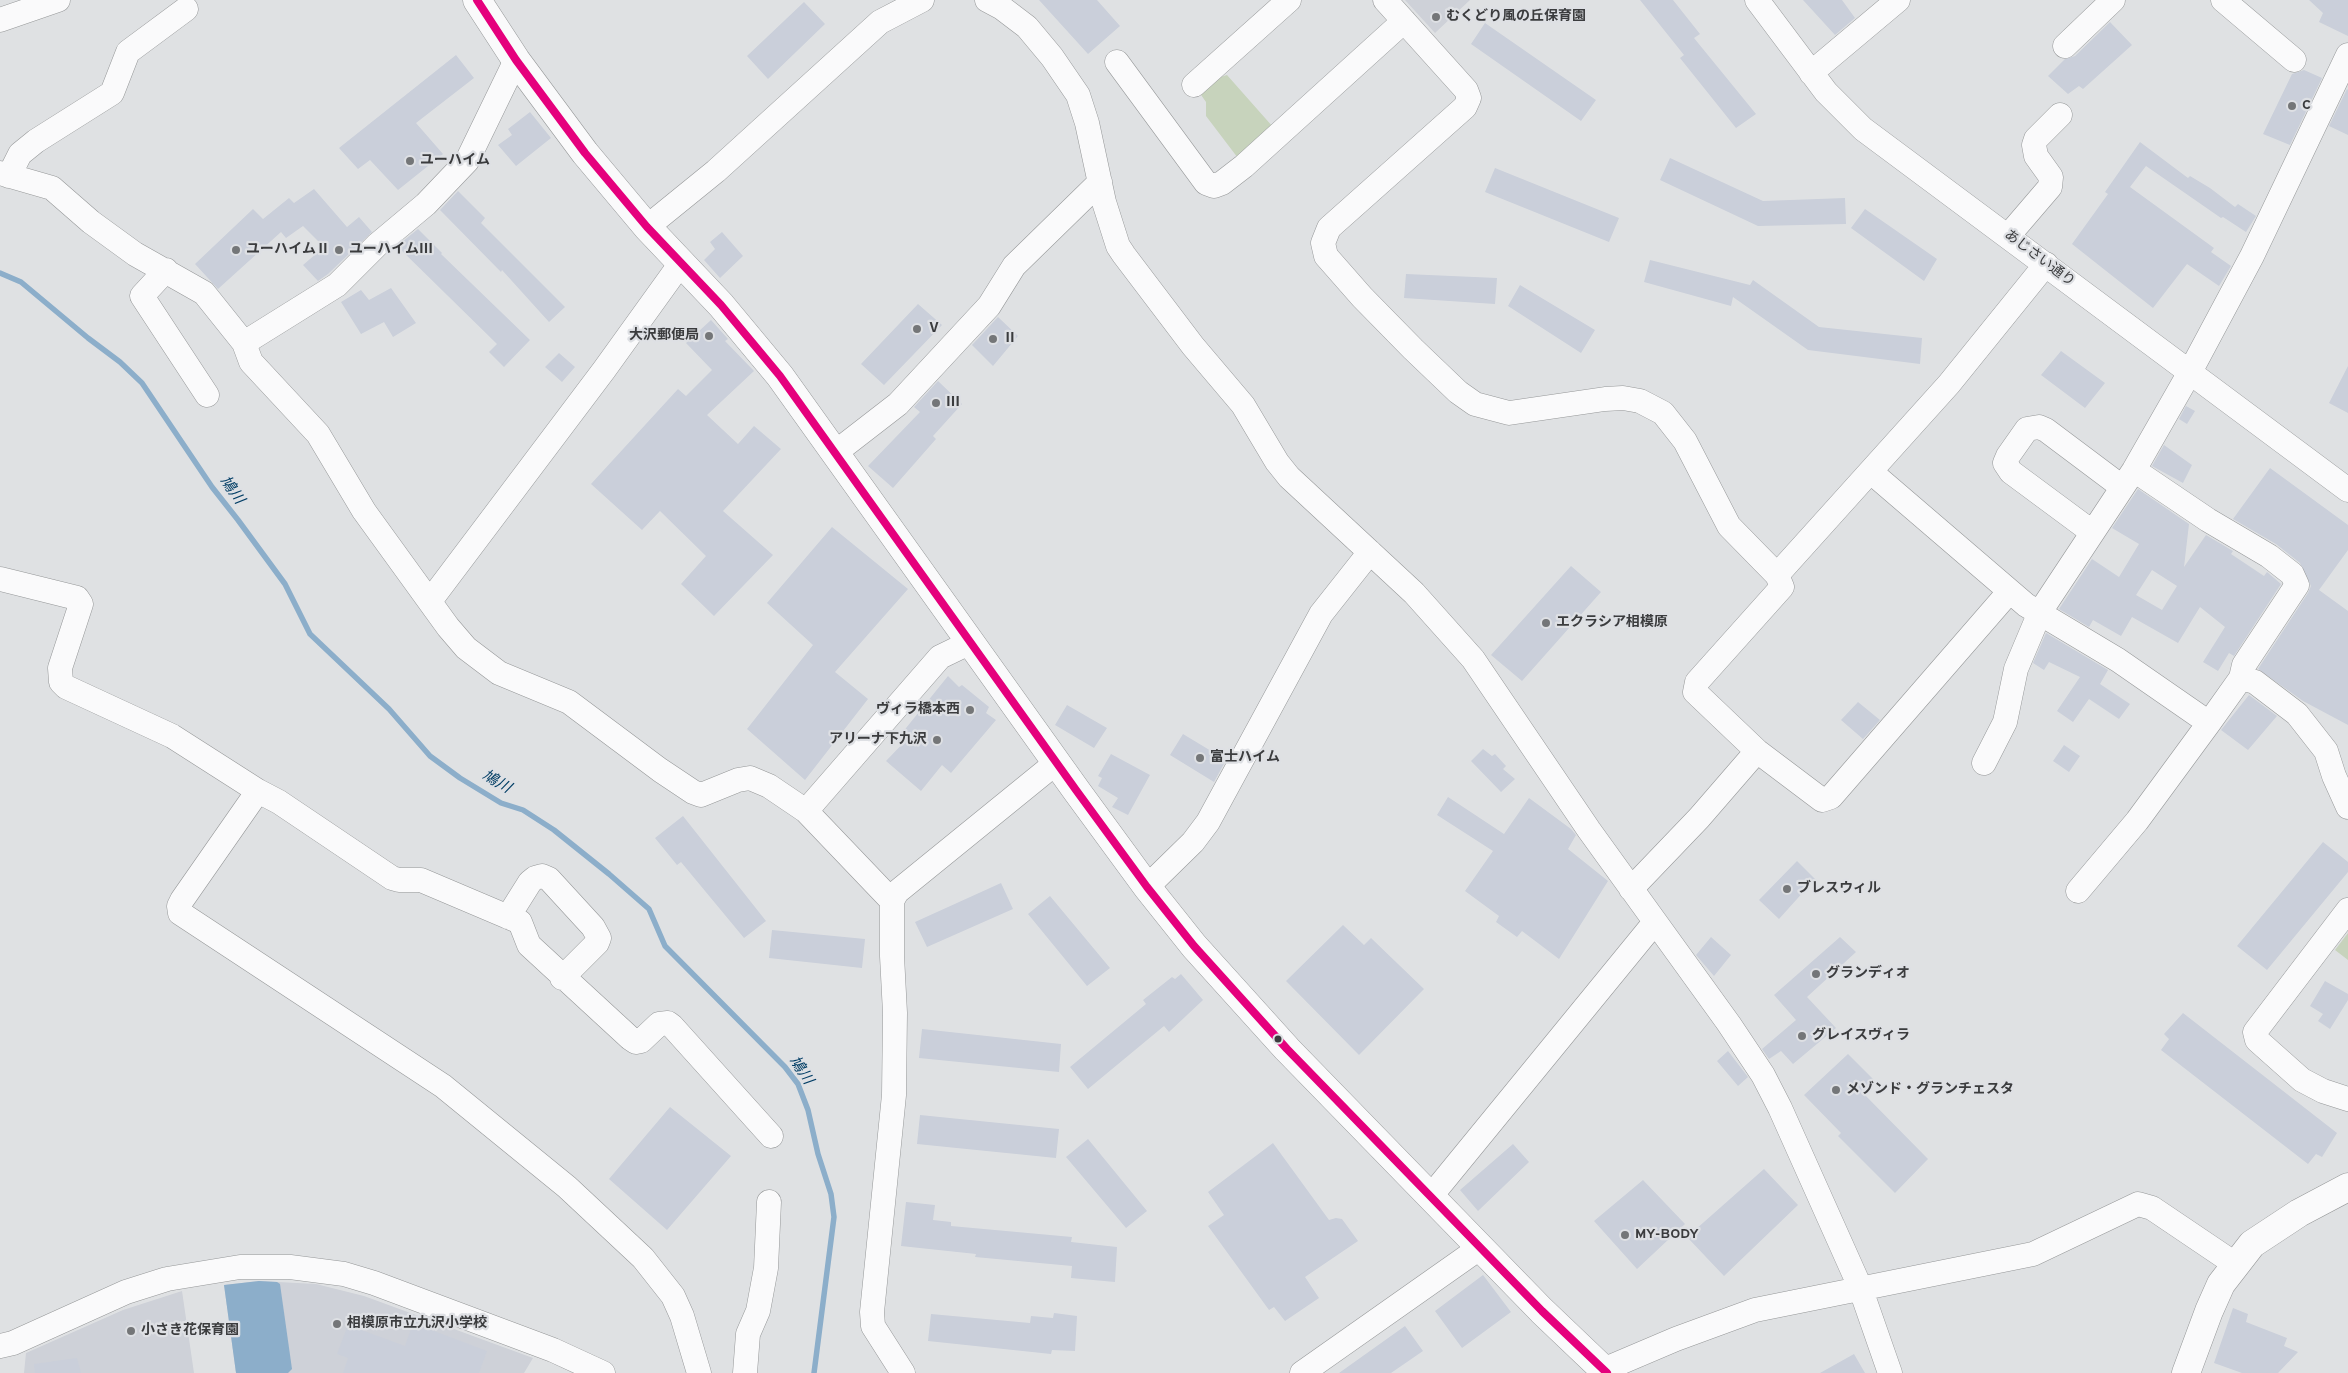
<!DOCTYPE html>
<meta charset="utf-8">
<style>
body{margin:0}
canvas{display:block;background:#dfe1e3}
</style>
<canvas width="2348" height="1373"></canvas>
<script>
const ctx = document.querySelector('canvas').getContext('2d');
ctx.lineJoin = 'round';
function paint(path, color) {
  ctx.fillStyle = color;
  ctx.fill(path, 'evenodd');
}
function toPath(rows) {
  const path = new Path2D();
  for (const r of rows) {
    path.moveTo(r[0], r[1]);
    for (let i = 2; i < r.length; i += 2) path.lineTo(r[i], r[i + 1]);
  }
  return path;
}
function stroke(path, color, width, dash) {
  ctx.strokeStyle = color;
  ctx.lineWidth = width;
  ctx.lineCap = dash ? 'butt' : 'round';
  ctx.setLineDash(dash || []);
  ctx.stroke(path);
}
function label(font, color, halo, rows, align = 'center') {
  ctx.font = font + ' Overpass,"Noto Sans JP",sans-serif';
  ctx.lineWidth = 4.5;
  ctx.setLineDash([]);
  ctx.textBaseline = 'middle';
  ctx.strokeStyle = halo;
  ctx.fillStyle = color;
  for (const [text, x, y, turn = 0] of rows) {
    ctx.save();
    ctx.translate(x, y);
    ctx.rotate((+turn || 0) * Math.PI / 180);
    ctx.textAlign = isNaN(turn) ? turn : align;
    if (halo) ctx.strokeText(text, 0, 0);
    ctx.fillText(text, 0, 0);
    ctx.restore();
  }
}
const built = toPath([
 [1405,0,1470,0,1435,33],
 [259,1281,316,1284,364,1296,533,1358,524,1373,236,1373,224,1285],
 [182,1291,194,1373,24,1373,26,1353,123,1310]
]);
const green = toPath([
 [1227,75,1273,127,1244,166,1206,116,1206,102,1194,85],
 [2348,933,2348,960,2335,950]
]);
const water = toPath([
 [259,1281,277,1282,280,1284,292,1369,288,1373,236,1373,224,1285]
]);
const stream = toPath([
 [0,273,21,282,88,338,120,362,142,383,212,487,238,520,285,584,310,634,389,709,430,756,460,778,501,803,523,810,554,830,609,874,649,909,665,946,785,1067,798,1084,808,1110,818,1154,831,1194,834,1217,814,1373]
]);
const building = toPath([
 [1039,0,1097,0,1120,26,1088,54],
 [1640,0,1673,0,1700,34,1694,38,1756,114,1736,128,1680,58,1684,55],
 [1803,0,1842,0,1855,18,1835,35],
 [2309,0,2348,0,2348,36,2319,22,2323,13],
 [804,2,825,24,768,79,747,56],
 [2110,22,2132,45,2083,89,2079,86,2068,94,2048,76,2065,59,2075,56],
 [1485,23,1596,100,1581,121,1471,44],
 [456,55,474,78,416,123,443,154,398,190,370,160,358,169,339,148],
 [2304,70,2322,78,2290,145,2263,134,2292,74],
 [2347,89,2348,90,2348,135,2329,126],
 [530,112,551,138,516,166,498,145,512,135,508,129],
 [2140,142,2188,178,2190,176,2210,188,2235,207,2238,204,2256,216,2246,232,2223,217,2221,218,2146,166,2130,187,2214,248,2211,252,2231,266,2219,286,2187,264,2153,308,2072,244,2108,194,2105,192],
 [1670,158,1763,201,1845,198,1846,224,1758,226,1660,180],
 [1495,168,1619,218,1609,242,1485,192],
 [314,189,347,227,359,217,372,232,328,274,318,281,303,265,324,247,303,226,286,238,281,232,218,289,195,264,253,209,263,219,289,198,294,203],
 [458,191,485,218,481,223,565,307,549,322,502,270,501,272,440,210],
 [1865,209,1937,259,1924,281,1851,228],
 [418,229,442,253,441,254,530,340,504,367,489,352,497,344,397,246],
 [722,232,743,256,720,278,704,260,715,249,710,242],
 [1650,260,1750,285,1753,280,1819,327,1922,338,1920,364,1808,350,1733,297,1731,306,1644,282],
 [1406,274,1497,278,1495,304,1404,298],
 [1520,285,1595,330,1581,353,1508,306],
 [391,288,416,323,393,337,384,322,361,334,341,302,361,290,369,300],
 [918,304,942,325,884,385,861,364],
 [998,317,1018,336,993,366,972,345],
 [711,320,728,339,725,341,754,371,707,415,738,444,754,426,781,449,723,511,773,555,714,616,681,584,706,556,660,511,642,530,591,484,678,389,686,396,712,370,686,343],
 [2061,351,2105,383,2085,408,2041,375],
 [559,353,575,367,562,382,545,367],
 [2348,366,2348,413,2329,403],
 [938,381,962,404,933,436,936,439,893,488,868,466,920,412,914,407],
 [2186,406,2195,411,2187,424,2179,419],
 [2164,445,2192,465,2183,483,2152,466],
 [2270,468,2348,525,2348,550,2319,590,2348,611,2348,725,2303,701,2258,669,2308,593,2311,586,2300,563,2276,544,2233,519],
 [2138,489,2189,524,2184,567,2206,535,2233,551,2231,554,2264,576,2267,572,2281,584,2234,656,2229,653,2218,671,2203,662,2225,627,2200,607,2178,643,2132,617,2121,636,2093,620,2089,627,2059,609,2092,559,2119,577,2139,544,2112,528],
 [2152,570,2177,586,2162,610,2136,595],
 [832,527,908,589,835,672,868,699,805,780,747,729,813,645,767,603],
 [1571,566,1601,592,1522,681,1491,655],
 [2046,633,2108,670,2100,684,2130,704,2119,719,2089,699,2073,722,2057,711,2080,677,2049,662,2044,670,2033,663],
 [948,676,959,687,962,685,989,707,986,713,996,720,951,773,942,765,921,791,886,761,908,738,902,733],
 [2249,695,2277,716,2248,750,2221,730],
 [1858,702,1880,720,1863,739,1841,720],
 [1067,705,1107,728,1094,748,1055,725],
 [1183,734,1226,760,1214,782,1170,755],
 [2064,745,2080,756,2069,772,2053,761],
 [1483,749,1492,756,1495,754,1506,766,1503,769,1515,779,1501,792,1471,761],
 [1111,754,1150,775,1128,815,1112,807,1118,798,1098,786,1102,778,1098,776],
 [1448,797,1504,834,1529,798,1571,829,1576,835,1568,849,1608,881,1559,959,1522,931,1517,937,1496,922,1499,916,1465,891,1493,851,1437,815],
 [683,816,766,921,744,938,681,862,677,865,655,838],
 [2323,842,2348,862,2348,872,2267,970,2237,946],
 [1797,861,1815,879,1779,919,1759,900],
 [1001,883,1013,909,927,947,915,922],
 [1050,896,1110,968,1087,986,1028,914],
 [1343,925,1364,945,1371,938,1424,989,1359,1055,1286,981],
 [772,930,865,939,862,968,769,958],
 [1711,937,1731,955,1714,976,1696,955],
 [1840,937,1856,952,1807,997,1836,1028,1793,1064,1781,1051,1769,1059,1762,1049,1796,1020,1774,995],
 [1181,974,1203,1000,1169,1032,1164,1026,1088,1089,1070,1067,1146,1004,1143,1000,1172,977,1175,979],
 [2325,981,2348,994,2348,1000,2330,1029,2318,1021,2323,1014,2310,1006],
 [2183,1013,2337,1133,2322,1157,2316,1154,2308,1164,2161,1050,2169,1039,2164,1034],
 [922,1029,1061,1044,1059,1072,919,1058],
 [1728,1051,1748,1077,1738,1086,1717,1061],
 [1848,1054,1873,1079,1861,1091,1928,1159,1895,1193,1838,1136,1841,1133,1804,1095],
 [670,1107,731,1156,667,1230,609,1179],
 [920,1115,1059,1129,1056,1158,917,1144],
 [1088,1139,1147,1211,1126,1228,1066,1157],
 [1273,1143,1329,1220,1336,1218,1342,1219,1358,1241,1305,1277,1319,1298,1285,1321,1274,1307,1269,1310,1208,1226,1224,1215,1208,1192],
 [1513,1144,1529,1162,1478,1211,1460,1190],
 [1764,1169,1798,1205,1724,1276,1687,1237],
 [1643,1180,1685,1224,1637,1269,1594,1221],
 [906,1202,935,1205,933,1220,951,1222,951,1226,1072,1237,1071,1242,1117,1247,1115,1282,1071,1278,1072,1266,975,1257,976,1254,901,1246],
 [1483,1275,1511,1312,1462,1348,1435,1311],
 [2233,1308,2248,1314,2246,1322,2287,1338,2284,1346,2298,1352,2278,1373,2242,1373,2214,1363],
 [1054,1313,1077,1316,1075,1351,1052,1350,1051,1354,928,1341,931,1314,1030,1323,1031,1316,1053,1318],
 [413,1323,487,1351,479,1373,343,1373,348,1358,337,1354,348,1325,405,1346],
 [1405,1326,1423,1351,1391,1373,1339,1373],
 [1854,1354,1865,1373,1820,1373],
 [77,1358,81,1373,35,1373,34,1364]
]);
const minor = toPath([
 [987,0,1002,8,1027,27,1052,57,1078,95,1087,123,1104,202,1118,246,1124,255,1193,346,1243,405,1277,462,1289,477,1414,593,1473,659,1589,830,1729,1024,1763,1075,1780,1108,1860,1287,1890,1373],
 [1385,0,1466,90,1469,98,1465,107,1329,228,1323,243,1326,256,1362,297,1413,349,1458,392,1475,404,1509,413,1605,399,1623,398,1640,401,1663,413,1685,441,1729,526,1777,575,1949,384,2046,264],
 [1757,0,1826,92,1863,129,2348,490],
 [2223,0,2294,60],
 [0,20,58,0],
 [2065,46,2113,0],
 [1117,62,1206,183,1214,186,1222,183,1244,166,1404,21],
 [1811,73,1898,0],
 [1194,85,1289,0],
 [0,173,52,188,91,222,135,254,204,293,244,343,251,362,318,434,364,511,448,627,466,648,499,673,569,702,660,770,693,792,701,795,738,780,750,778,769,786,806,811,892,901],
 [9,176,20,154,36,141,112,93,128,52,186,9],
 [647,227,716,171,880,22,922,0],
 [2008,236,2050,187,2051,177,2036,156,2034,145,2036,139,2060,115],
 [166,270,142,296,207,395],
 [244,343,337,285,377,245,426,204,467,161,516,60],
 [836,452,898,404,989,306,1014,266,1100,182],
 [1871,472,2026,605,2118,660,2209,723],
 [2092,532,2011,472,2005,463,2008,456,2027,429,2039,427,2046,430,2122,487],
 [1777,575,1782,587,1697,682,1695,692,1757,751,1822,800,1831,797,2009,592],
 [0,579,77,598,81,604,60,668,61,682,66,687,172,736,258,791,182,900,179,906,180,913,443,1086,567,1187,643,1258,673,1296,682,1316,699,1373],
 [430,601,604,370,681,263],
 [2241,678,2255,682,2297,714,2326,751,2334,776,2348,807],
 [1984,763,2005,722,2016,669,2040,612,2134,470,2190,372,2252,256,2348,55],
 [258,791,279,802,392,878,399,880,421,880,520,922,529,945,630,1038,636,1042,641,1041,659,1024,668,1023,672,1026,771,1136],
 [806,811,940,657,971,642],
 [1147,887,1193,842,1208,822,1321,614,1370,552],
 [1631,889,1699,818,1757,751],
 [2078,891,2137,821,2209,723,2241,678,2244,665,2297,585,2292,574,2269,556,2208,520,2134,470],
 [2348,910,2255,1032,2257,1040,2302,1080,2323,1091,2348,1099],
 [508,917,530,882,535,878,542,876,549,879,593,927,599,938,597,943,562,978],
 [1431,1196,1655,922],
 [0,1346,13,1343,126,1292,167,1279,240,1267,290,1267,344,1274,374,1283,553,1350,603,1373],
 [1603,1370,1676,1339,1755,1310,2033,1254,2138,1204,2152,1208,2235,1264],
 [745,1373,748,1334,758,1311,766,1268,769,1202],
 [903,1373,873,1326,872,1312,894,1095,895,1013,892,956,892,901,897,892,1057,762],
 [1302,1373,1481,1247]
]);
const major = toPath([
 [477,0,516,60,585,153,647,227,721,305,780,376,1076,790,1147,887,1194,946,1287,1049,1542,1311,1607,1373],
 [2186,1373,2209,1311,2221,1284,2252,1244,2299,1213,2348,1187]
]);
const bus1 = toPath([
 [477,0,516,60,585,153,647,227,721,305,780,376,1076,790,1147,887,1194,946,1287,1049,1542,1311,1607,1373]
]);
const markers = [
 [1436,17,5,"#747678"],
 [2292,106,5,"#747678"],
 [410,161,5,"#747678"],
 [236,250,5,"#747678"],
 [339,250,5,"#747678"],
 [917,329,5,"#747678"],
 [709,336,5,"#747678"],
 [993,339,5,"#747678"],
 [936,403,5,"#747678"],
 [1546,623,5,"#747678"],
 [970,710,5,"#747678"],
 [937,740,5,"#747678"],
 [1200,758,5,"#747678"],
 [1787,889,5,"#747678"],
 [1816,974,5,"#747678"],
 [1802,1036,5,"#747678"],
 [1278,1039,4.5,"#3b3c3e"],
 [1836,1090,5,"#747678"],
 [1625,1235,5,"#747678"],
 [337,1324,5,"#747678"],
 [131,1331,5,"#747678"]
];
const poiNames = [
 ["むくどり風の丘保育園",1446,17],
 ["C",2302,106],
 ["ユーハイム",420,161],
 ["ユーハイムⅡ",246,250],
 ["ユーハイムⅢ",349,250],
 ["Ⅴ",927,329],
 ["大沢郵便局",699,336,"right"],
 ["Ⅱ",1003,339],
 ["Ⅲ",946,403],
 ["エクラシア相模原",1556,623],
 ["ヴィラ橋本西",960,710,"right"],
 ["アリーナ下九沢",927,740,"right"],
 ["富士ハイム",1210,758],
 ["ブレスウィル",1797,889],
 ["グランディオ",1826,974],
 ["グレイスヴィラ",1812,1036],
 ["メゾンド・グランチェスタ",1846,1090],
 ["MY-BODY",1635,1235],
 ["相模原市立九沢小学校",347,1324],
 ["小さき花保育園",141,1331]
];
const streetNames = [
 ["あじさい通り",2039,259,37]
];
const waterNames = [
 ["鳩川",231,491,54],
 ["鳩川",496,783,30],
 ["鳩川",800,1071,56]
];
paint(built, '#ced1d8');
paint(green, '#c7d3bc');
paint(water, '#8caeca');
stroke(stream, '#8caeca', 5.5);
paint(building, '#cacfda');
stroke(minor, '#959798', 25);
stroke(major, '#959798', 29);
stroke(minor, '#fafafb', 24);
stroke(major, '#fafafb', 28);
stroke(bus1, '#e5007d', 8);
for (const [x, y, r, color] of markers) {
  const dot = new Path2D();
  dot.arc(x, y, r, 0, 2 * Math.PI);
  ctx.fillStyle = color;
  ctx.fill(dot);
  stroke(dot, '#dee0e4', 2);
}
label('bold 14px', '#3b3c3e', '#dee0e4', poiNames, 'left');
label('14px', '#3b3c3e', '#dee0e4', streetNames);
label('italic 15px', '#013d64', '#dee0e4', waterNames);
</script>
